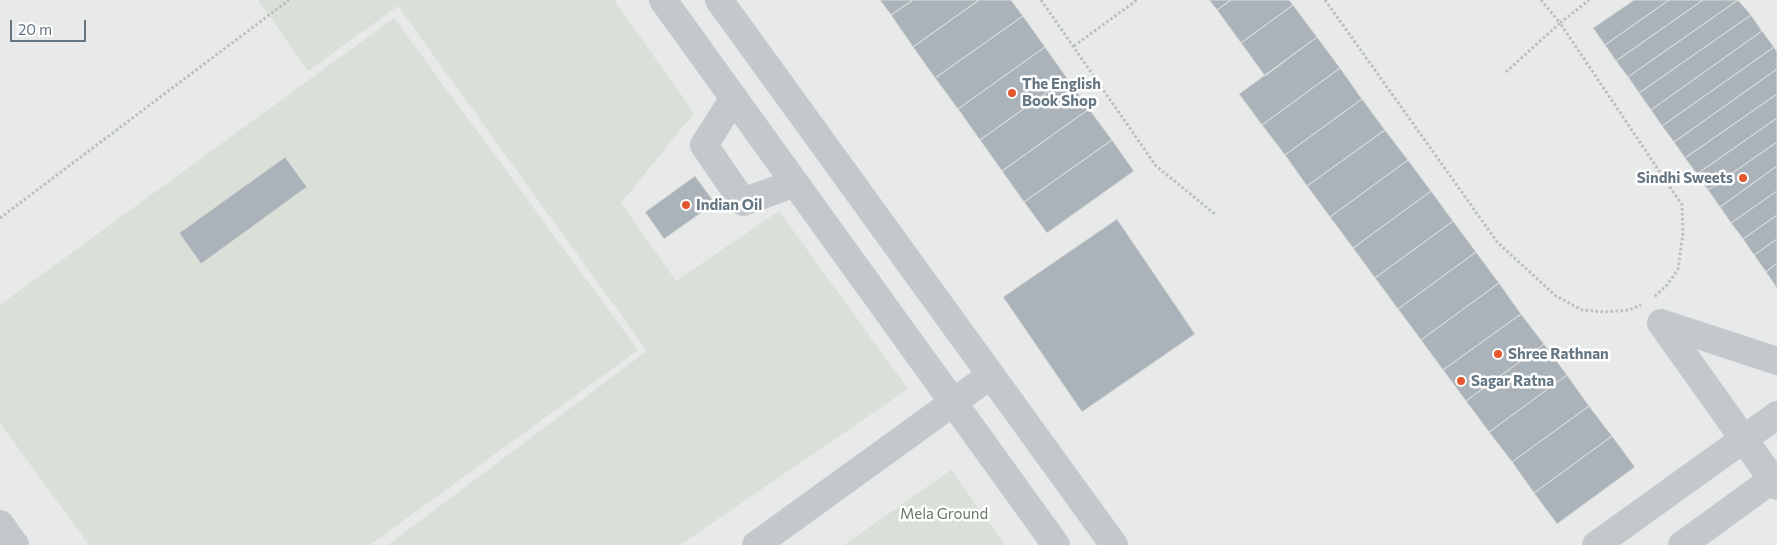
<!DOCTYPE html>
<style>
body{margin:0}
#map{position:relative;width:1777px;height:545px;overflow:hidden;background:#fafaf8;font-family:Commissioner,sans-serif}
canvas{display:block}
.scale{position:absolute;left:10px;top:20px;width:76px;height:22px;box-sizing:border-box;border:2px solid #657683;border-top:0;padding-left:6px;font-size:15px;line-height:18px;white-space:nowrap;color:#657683;-webkit-text-stroke:4px #fff;paint-order:stroke}
</style>
<div id="map">
<canvas width="1777" height="545"></canvas>
<div class="scale">20 m</div>
</div>
<script>
const ctx = document.querySelector('canvas').getContext('2d');
ctx.lineJoin = 'round';
function paint(path, color) {
  ctx.fillStyle = color;
  ctx.fill(path, 'evenodd');
}
function toPath(rows) {
  const path = new Path2D();
  for (const r of rows) {
    path.moveTo(r[0], r[1]);
    for (let i = 2; i < r.length; i += 2) path.lineTo(r[i], r[i + 1]);
  }
  return path;
}
function stroke(path, color, width, dash) {
  ctx.strokeStyle = color;
  ctx.lineWidth = width;
  ctx.lineCap = dash ? 'butt' : 'round';
  ctx.setLineDash(dash || []);
  ctx.stroke(path);
}
function label(font, color, halo, rows, align = 'center') {
  ctx.font = font + ' Commissioner,sans-serif';
  ctx.lineWidth = 5;
  ctx.setLineDash([]);
  ctx.textBaseline = 'middle';
  ctx.strokeStyle = halo;
  ctx.fillStyle = color;
  for (const [text, x, y, turn = 0] of rows) {
    ctx.save();
    ctx.translate(x, y);
    ctx.rotate((+turn || 0) * Math.PI / 180);
    ctx.textAlign = isNaN(turn) ? turn : align;
    if (halo) ctx.strokeText(text, 0, 0);
    ctx.fillText(text, 0, 0);
    ctx.restore();
  }
}
const built = toPath([
 [0,0,1777,0,1777,545,0,545]
]);
const green = toPath([
 [258,0,614,0,694,113,621,203,676,281,779,211,908,389,680,545,388,545,647,351,398,6,308,71],
 [394,18,638,350,370,545,89,545,0,423,0,305],
 [951,470,1005,545,844,545]
]);
const building = toPath([
 [880,0,913,0,891,15,880,0],
 [913,0,979,0,913,47,891,15,913,0],
 [979,0,1011,0,1023,16,935,78,913,47,979,0],
 [1209,0,1231,0,1217,10,1209,0],
 [1231,0,1289,0,1293,5,1241,43,1217,10,1231,0],
 [1634,0,1669,0,1605,45,1593,28,1634,0],
 [1669,0,1703,0,1616,61,1605,45,1669,0],
 [1703,0,1738,0,1628,77,1616,61,1703,0],
 [1738,0,1751,15,1639,93,1628,77,1738,0],
 [1293,5,1317,37,1265,76,1241,43,1293,5],
 [1751,15,1762,31,1651,110,1639,93,1751,15],
 [1023,16,1045,47,958,109,935,78,1023,16],
 [1762,31,1774,47,1662,126,1651,110,1762,31],
 [1317,37,1340,68,1262,125,1239,94,1317,37],
 [1045,47,1067,78,980,140,958,109,1045,47],
 [1774,47,1777,52,1777,69,1674,142,1662,126,1774,47],
 [1340,68,1362,99,1285,155,1262,125,1340,68],
 [1777,69,1777,94,1685,158,1674,142,1777,69],
 [1067,78,1089,109,1002,171,980,140,1067,78],
 [1777,94,1777,118,1697,174,1685,158,1777,94],
 [1362,99,1385,130,1307,186,1285,155,1362,99],
 [1089,109,1112,140,1024,202,1002,171,1089,109],
 [1777,118,1777,142,1708,190,1697,174,1777,118],
 [1385,130,1408,160,1330,217,1307,186,1385,130],
 [1112,140,1134,171,1047,233,1024,202,1112,140],
 [1777,142,1777,166,1720,207,1708,190,1777,142],
 [285,157,307,187,201,264,179,233,285,157],
 [1408,160,1431,191,1353,248,1330,217,1408,160],
 [1777,166,1777,191,1731,223,1720,207,1777,166],
 [695,176,715,203,664,239,645,212,695,176],
 [1431,191,1453,221,1375,278,1353,248,1431,191],
 [1777,191,1777,215,1743,239,1731,223,1777,191],
 [1777,215,1777,239,1754,255,1743,239,1777,215],
 [1117,219,1195,334,1082,412,1003,297,1117,219],
 [1453,221,1476,252,1398,309,1375,278,1453,221],
 [1777,239,1777,263,1766,272,1754,255,1777,239],
 [1476,252,1499,283,1421,340,1398,309,1476,252],
 [1777,263,1777,288,1766,272,1777,263],
 [1499,283,1521,314,1443,370,1421,340,1499,283],
 [1521,314,1544,344,1466,401,1443,370,1521,314],
 [1544,344,1567,375,1489,432,1466,401,1544,344],
 [1567,375,1589,406,1512,462,1489,432,1567,375],
 [1589,406,1612,436,1534,493,1512,462,1589,406],
 [1612,436,1635,467,1557,524,1534,493,1612,436]
]);
const path = toPath([
 [1041,0,1156,166,1216,215],
 [1325,0,1498,243,1556,296,1582,310,1605,312,1629,310,1641,305],
 [1541,0,1560,23,1589,0],
 [1074,46,1137,0],
 [1506,72,1560,23,1682,205,1683,233,1678,269,1668,284,1653,298],
 [0,218,289,0]
]);
const minor = toPath([
 [663,0,1056,545],
 [719,0,1114,545],
 [734,98,704,145,743,202,795,183],
 [1661,323,1777,486],
 [1661,323,1777,361],
 [0,524,15,545],
 [756,545,991,375],
 [1596,545,1777,415],
 [1682,545,1777,476]
]);
const markers = [
 [1012,93,5,"#e4572e"],
 [1743,178,5,"#e4572e"],
 [686,205,5,"#e4572e"],
 [1498,354,5,"#e4572e"],
 [1461,381,5,"#e4572e"]
];
const poiNames = [
 ["The English",1022,84],
 ["Book Shop",1022,101],
 ["Sindhi Sweets",1733,178,"right"],
 ["Indian Oil",696,205],
 ["Shree Rathnan",1508,354],
 ["Sagar Ratna",1471,381]
];
const parkNames = [
 ["Mela Ground",944,514]
];
paint(built, '#e8e9e9');
paint(green, '#dadfd7');
paint(building, '#aab3b9');
stroke(building, '#dcdcda', 1);
stroke(path, '#bbbfc2', 3, [2.5, 2.5]);
stroke(minor, '#c3c8cc', 28);
for (const [x, y, r, color] of markers) {
  const dot = new Path2D();
  dot.arc(x, y, r, 0, 2 * Math.PI);
  ctx.fillStyle = color;
  ctx.fill(dot);
  stroke(dot, '#fff', 2);
}
label('bold 15px', '#657683', '#fff', poiNames, 'left');
label('15px', '#687a64', '#fff', parkNames);
</script>
